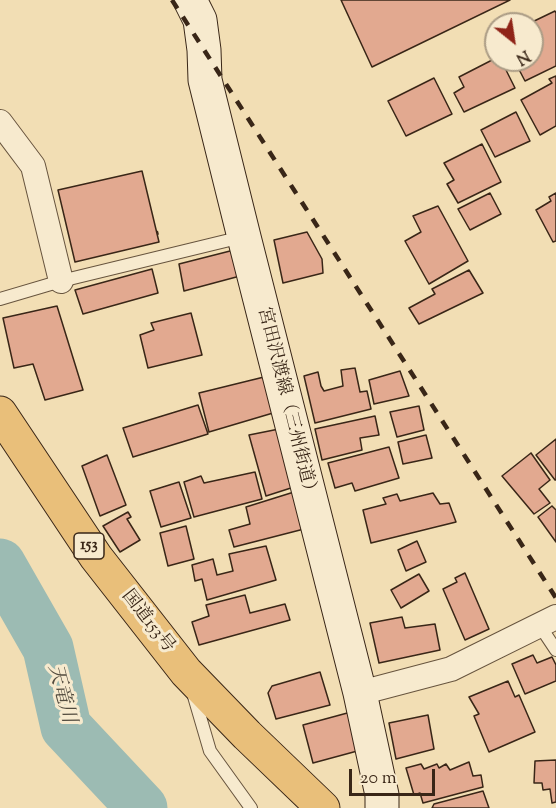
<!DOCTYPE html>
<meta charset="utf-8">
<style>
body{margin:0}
#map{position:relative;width:556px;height:808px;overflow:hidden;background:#f2deb4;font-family:"Sorts Mill Goudy",serif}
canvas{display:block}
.north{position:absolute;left:484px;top:12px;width:60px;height:60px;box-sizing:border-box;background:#f7eace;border:2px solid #ab9c85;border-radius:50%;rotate:150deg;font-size:16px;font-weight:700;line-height:24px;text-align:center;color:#392617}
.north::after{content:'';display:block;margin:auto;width:21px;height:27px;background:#8f2418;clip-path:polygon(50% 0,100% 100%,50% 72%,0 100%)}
.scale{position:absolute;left:349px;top:769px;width:86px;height:27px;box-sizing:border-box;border:3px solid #392617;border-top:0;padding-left:8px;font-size:18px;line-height:21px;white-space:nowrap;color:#392617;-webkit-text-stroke:4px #f7eace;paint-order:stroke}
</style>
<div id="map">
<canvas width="556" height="808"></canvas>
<div class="north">N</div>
<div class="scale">20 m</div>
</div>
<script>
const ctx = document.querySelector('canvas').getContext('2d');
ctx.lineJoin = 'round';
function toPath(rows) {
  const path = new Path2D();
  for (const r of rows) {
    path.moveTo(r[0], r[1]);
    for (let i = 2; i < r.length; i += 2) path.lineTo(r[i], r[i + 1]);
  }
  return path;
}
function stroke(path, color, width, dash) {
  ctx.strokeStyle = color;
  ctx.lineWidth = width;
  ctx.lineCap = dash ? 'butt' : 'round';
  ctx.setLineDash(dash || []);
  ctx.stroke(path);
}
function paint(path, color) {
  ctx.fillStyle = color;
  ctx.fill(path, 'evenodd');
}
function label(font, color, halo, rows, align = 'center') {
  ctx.font = font + ' "Sorts Mill Goudy","Noto Serif JP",serif';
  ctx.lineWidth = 6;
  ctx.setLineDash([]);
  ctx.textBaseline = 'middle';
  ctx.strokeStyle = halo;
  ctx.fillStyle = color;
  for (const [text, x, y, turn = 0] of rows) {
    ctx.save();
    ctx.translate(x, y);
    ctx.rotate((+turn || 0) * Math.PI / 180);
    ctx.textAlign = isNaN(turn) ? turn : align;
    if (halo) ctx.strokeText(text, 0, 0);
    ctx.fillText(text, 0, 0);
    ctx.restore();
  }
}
const river = toPath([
 [0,564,48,648,66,727,142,808]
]);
const building = toPath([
 [341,0,510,0,372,67,341,0],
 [555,11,556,13,556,66,525,81,514,60,532,60,532,24,528,24,555,11],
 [496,58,496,60,501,60,515,88,464,112,454,93,464,87,459,77,496,58],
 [556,76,556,126,540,135,521,100,552,83,549,79,556,76],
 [434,78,452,114,406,136,388,101,434,78],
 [516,112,530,141,495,157,481,130,516,112],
 [482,144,501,182,458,203,447,184,454,180,444,163,482,144],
 [142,171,159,242,75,262,58,190,142,171],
 [490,193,501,214,470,230,458,209,490,193],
 [556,193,556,241,553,242,536,210,551,201,549,197,556,193],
 [438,206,468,261,429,284,405,241,421,232,413,216,438,206],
 [307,232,322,259,323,273,283,283,274,240,307,232],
 [234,250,240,276,184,291,179,264,234,250],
 [152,269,158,293,83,314,75,290,152,269],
 [469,270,483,293,419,324,409,308,435,294,432,289,469,270],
 [57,306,83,390,45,400,33,364,14,368,3,318,57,306],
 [191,313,202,355,148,368,140,335,154,330,151,323,191,313],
 [355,368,360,392,367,391,371,409,315,423,304,376,318,372,321,386,324,391,343,386,341,370,355,368],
 [400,371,409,396,374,404,369,380,400,371],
 [264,377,273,413,209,432,199,393,264,377],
 [198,405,208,434,133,457,123,428,198,405],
 [419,406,424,430,397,437,390,412,419,406],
 [375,416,379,435,360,438,362,450,322,460,315,429,375,416],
 [279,429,294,487,266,496,249,435,279,429],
 [426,435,432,458,403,464,398,442,426,435],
 [556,439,556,480,555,480,536,455,556,439],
 [389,447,399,478,355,491,352,483,335,488,328,463,389,447],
 [531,453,550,480,539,489,550,503,534,514,502,476,531,453],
 [107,455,126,505,100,516,82,466,107,455],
 [255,472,262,499,194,517,184,482,201,476,204,483,255,472],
 [179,482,191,518,161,527,150,491,179,482],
 [294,492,304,529,234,547,229,530,250,524,246,507,294,492],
 [433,493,440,504,449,503,456,522,371,543,363,510,386,504,383,498,397,494,400,501,433,493],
 [552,506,556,510,556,542,538,517,552,506],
 [128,512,131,517,127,519,140,540,120,552,103,526,128,512],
 [186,526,194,559,168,566,160,533,186,526],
 [417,541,426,562,406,571,398,550,417,541],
 [266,546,276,580,207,600,202,579,195,581,192,565,213,559,217,575,233,571,229,554,266,546],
 [465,573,489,629,465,640,443,589,457,582,455,578,465,573],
 [419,574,429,591,401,608,391,590,419,574],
 [245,595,250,613,285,604,290,620,199,645,192,622,209,616,206,605,245,595],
 [402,617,405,628,435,624,440,650,379,663,370,623,402,617],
 [533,655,537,663,552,657,556,665,556,681,525,694,512,664,533,655],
 [320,672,330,705,276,719,268,693,272,686,320,672],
 [508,681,515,697,519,695,535,732,489,752,474,716,479,714,469,697,508,681],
 [351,712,361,750,313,763,303,725,351,712],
 [428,715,434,749,396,759,389,723,428,715],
 [556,760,556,802,552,803,550,789,543,790,542,783,534,783,535,761,556,760],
 [469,762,473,776,481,775,483,787,423,803,420,793,414,795,406,768,421,764,424,769,437,764,439,768,446,764,450,770,469,762],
 [483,791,489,808,432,808,434,804,483,791]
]);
const path = toPath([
 [157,233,161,232]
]);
const service = toPath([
 [0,299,61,281,242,237],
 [540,626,556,650],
 [193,693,210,751,251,808]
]);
const minor = toPath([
 [0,122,33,166,61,281],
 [360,693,451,669,556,617]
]);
const secondary = toPath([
 [190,0,200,20,204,50,205,80,244,237,360,693,382,795,382,808]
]);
const trunk = toPath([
 [0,413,96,557,186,672,247,735,323,808]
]);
const rail = toPath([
 [172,0,556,598]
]);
const shields = [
 [89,546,30]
];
const shieldNames = [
 ["153",89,546]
];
const streetNames = [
 ["宮田沢渡線（三州街道）",286,404,76],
 ["国道153号",147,622,52]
];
const waterNames = [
 ["天竜川",60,694,75]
];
stroke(river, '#9cbbb3', 51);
paint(building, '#e2a990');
stroke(building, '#392617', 1.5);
stroke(service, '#67543e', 14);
stroke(minor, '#67543e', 26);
stroke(secondary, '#392617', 35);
stroke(trunk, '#392617', 35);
stroke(path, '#392617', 4, [1.5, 3]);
stroke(service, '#f7eace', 12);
stroke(minor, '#f7eace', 24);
stroke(secondary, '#f7eace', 33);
stroke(trunk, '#e9bf7a', 33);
stroke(rail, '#392617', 4.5, [10, 10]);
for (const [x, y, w] of shields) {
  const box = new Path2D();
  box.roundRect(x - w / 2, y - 13, w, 26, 4.5);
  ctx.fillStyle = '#f7eace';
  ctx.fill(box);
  stroke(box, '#392617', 1.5);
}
label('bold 16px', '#392617', null, shieldNames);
label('18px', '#392617', '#f7eace', streetNames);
label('italic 20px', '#524b3e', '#f7eace', waterNames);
</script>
